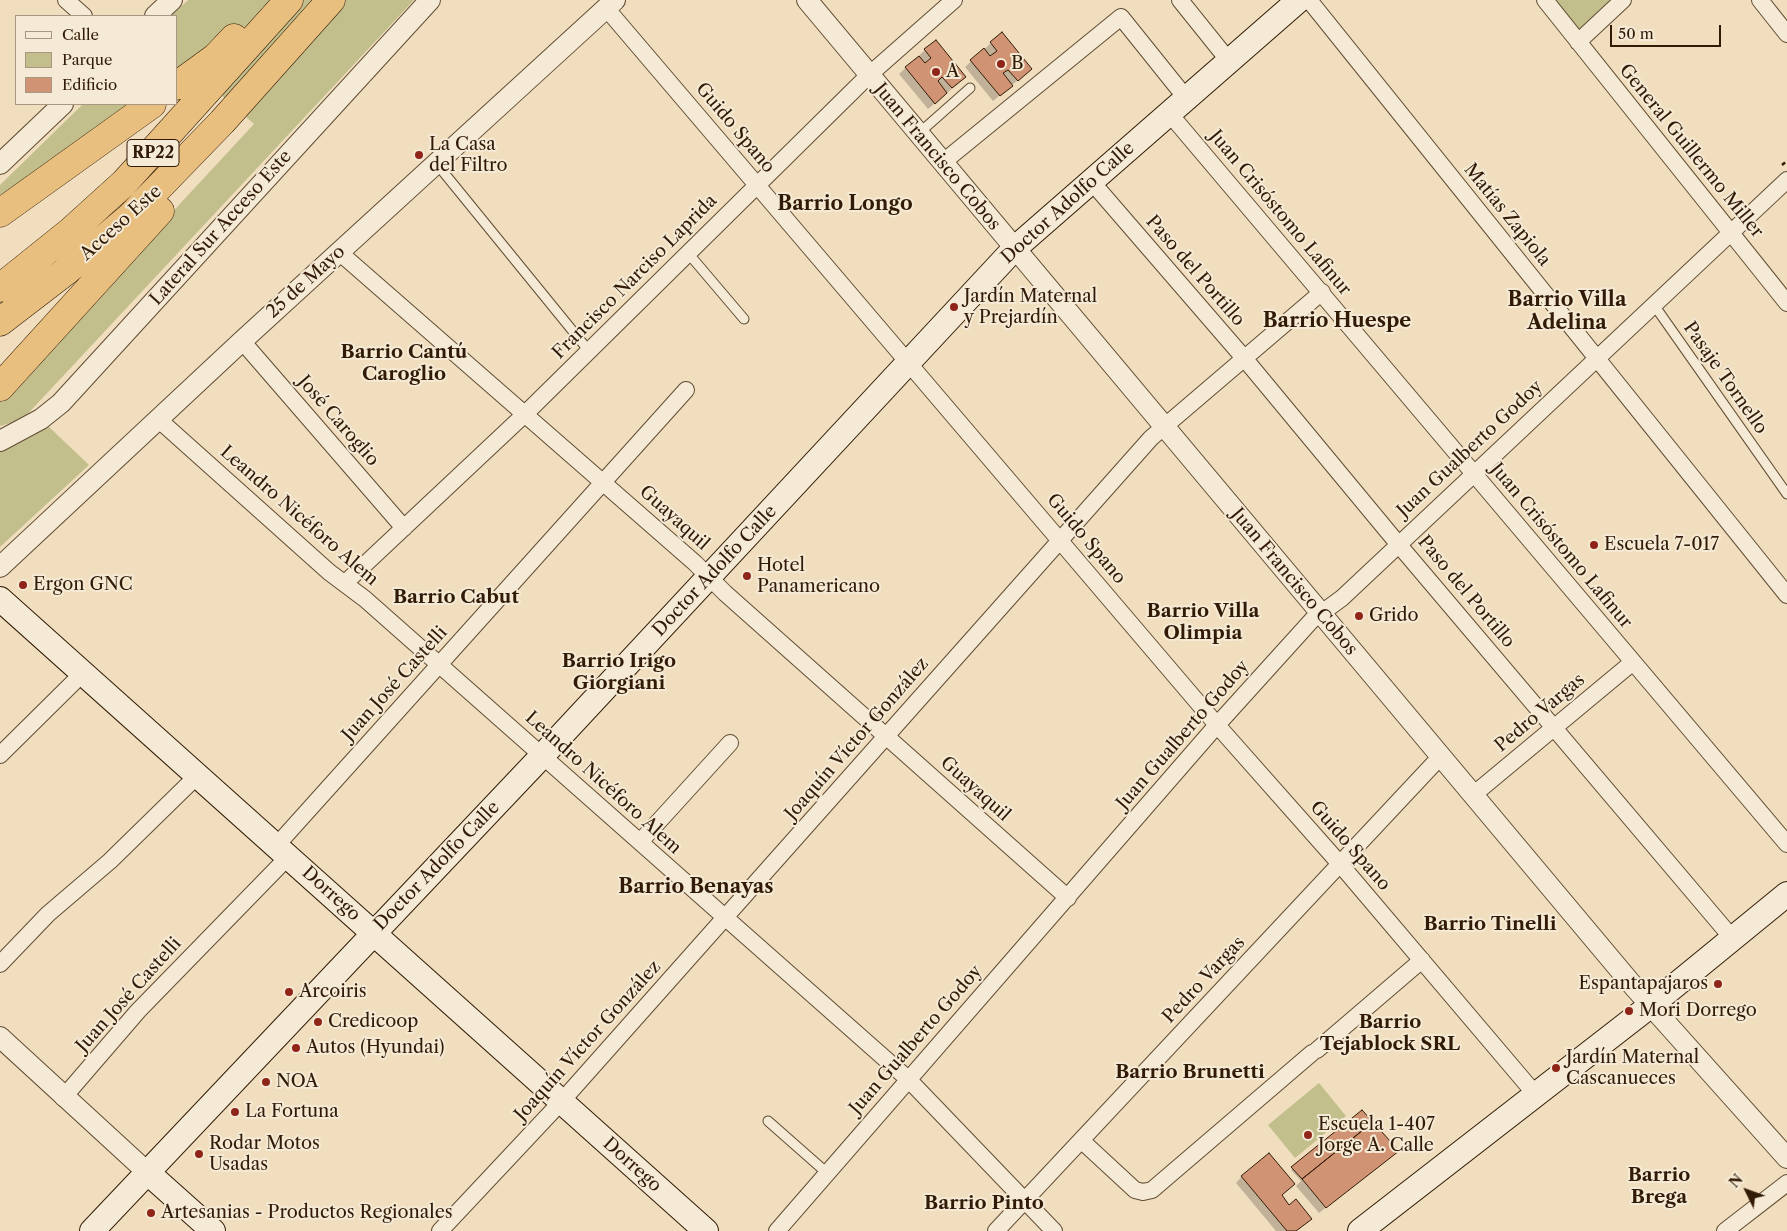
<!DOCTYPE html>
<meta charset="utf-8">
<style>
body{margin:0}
#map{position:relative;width:1787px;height:1231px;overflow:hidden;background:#f0debe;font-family:"Libre Caslon Text",serif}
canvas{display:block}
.legend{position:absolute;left:15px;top:15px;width:162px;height:90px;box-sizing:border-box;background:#f5ead5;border:1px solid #a79782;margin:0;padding:6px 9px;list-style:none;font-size:15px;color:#321b06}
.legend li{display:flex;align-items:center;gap:10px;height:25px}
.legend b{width:25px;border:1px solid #a79782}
.north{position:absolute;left:1722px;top:1166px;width:50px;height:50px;-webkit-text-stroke:4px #f5ead5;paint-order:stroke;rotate:312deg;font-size:14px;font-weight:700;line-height:20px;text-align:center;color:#321b06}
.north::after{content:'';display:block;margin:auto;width:18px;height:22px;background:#321b06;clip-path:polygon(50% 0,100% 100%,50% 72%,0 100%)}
.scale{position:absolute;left:1610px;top:25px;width:111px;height:22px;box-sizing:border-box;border:2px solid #321b06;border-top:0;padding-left:6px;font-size:15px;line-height:18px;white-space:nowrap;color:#321b06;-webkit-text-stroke:4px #f5ead5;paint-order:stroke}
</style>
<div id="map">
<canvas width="1787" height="1231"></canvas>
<ul class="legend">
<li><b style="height:6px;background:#f5ead5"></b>Calle</li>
<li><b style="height:14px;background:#c2bf8c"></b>Parque</li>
<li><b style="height:14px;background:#d09475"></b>Edificio</li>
</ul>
<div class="north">N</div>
<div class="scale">50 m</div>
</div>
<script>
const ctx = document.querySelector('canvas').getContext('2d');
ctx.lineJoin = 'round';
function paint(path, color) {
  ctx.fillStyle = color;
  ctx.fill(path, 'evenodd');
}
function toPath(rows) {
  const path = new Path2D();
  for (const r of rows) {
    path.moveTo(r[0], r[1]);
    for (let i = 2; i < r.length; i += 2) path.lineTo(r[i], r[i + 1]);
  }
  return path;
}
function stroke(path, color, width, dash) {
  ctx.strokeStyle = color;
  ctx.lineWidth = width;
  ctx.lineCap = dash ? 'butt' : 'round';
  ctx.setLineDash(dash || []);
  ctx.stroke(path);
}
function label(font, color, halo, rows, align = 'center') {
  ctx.font = font + ' "Libre Caslon Text",serif';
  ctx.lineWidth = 4;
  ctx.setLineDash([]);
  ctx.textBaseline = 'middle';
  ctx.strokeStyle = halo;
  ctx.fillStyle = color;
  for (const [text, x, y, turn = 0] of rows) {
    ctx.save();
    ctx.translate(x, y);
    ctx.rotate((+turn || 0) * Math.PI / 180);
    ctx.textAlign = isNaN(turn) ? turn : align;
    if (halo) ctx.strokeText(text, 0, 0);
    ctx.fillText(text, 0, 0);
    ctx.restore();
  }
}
const green = toPath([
 [188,0,414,0,22,420,0,426,0,398,254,124,186,64,176,71,176,16,171,16],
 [1548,0,1620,0,1579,39],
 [83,104,131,104,27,179,0,195,0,185],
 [47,425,89,465,0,547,0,451,31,437],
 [1319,1083,1346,1116,1295,1158,1268,1125]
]);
const shadow = toPath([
 [991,43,1024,75,993,101,965,67],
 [925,50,959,83,928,109,899,74],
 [1362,1112,1397,1151,1319,1213,1296,1186,1301,1181,1291,1170],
 [1242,1176,1281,1196,1304,1225,1296,1231,1276,1231,1236,1183]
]);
const building = toPath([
 [1002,32,1032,69,1018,81,1008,70,1003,73,1013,86,1000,96,970,60,984,48,990,56,997,51,990,42,1002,32],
 [936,40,966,77,952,88,942,77,938,81,947,93,935,104,905,67,919,56,925,63,931,58,924,49,936,40],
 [1362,1110,1373,1122,1302,1179,1291,1167,1362,1110],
 [1373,1122,1399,1151,1326,1208,1302,1179,1373,1122],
 [1269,1153,1295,1184,1282,1195,1289,1205,1296,1199,1312,1219,1296,1231,1287,1231,1241,1176,1269,1153]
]);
const path = toPath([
 [1782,165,1787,161]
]);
const service = toPath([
 [918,134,970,88],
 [436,163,589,351],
 [688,253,744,319],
 [1654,305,1787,494],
 [768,1121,827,1173]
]);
const minor = toPath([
 [66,0,84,16],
 [1180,0,1229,61],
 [1309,0,1787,595],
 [1545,0,1787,303],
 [1760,0,1787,34],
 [606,8,1217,725,1340,864,1536,1095],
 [1578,42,1623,0],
 [1169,113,1787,844],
 [942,163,1121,17,1186,98],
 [1091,181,1244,358,1399,545,1733,939],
 [339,252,695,563,725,593,1068,898],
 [242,341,404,528],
 [158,419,329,572,365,599,908,1079,1054,1231],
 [345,583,525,414,869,75,954,0],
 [0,755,83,673],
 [1473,795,1633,662],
 [640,842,730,743],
 [277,845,686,390],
 [0,964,48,914,110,861,198,775],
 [1317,1050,1422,960],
 [63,1098,138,1011,289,856],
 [1082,1141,1135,1190,1143,1192,1152,1190,1312,1053],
 [440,1231,561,1102,1151,438,1322,292],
 [777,1231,1217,725,1312,620,1342,598,1787,180],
 [996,1231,1441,756],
 [1725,1231,1787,1183]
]);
const tertiary = toPath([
 [807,0,1635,988,1787,1158],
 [155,16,172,0],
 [0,164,63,104],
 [0,441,41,419,61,403,430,0],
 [0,567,242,341,615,0],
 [0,1037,147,1172]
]);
const secondary = toPath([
 [0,599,706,1231],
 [147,1172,213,1231],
 [92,1231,542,756,1014,249,1299,0],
 [1360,1231,1650,1006,1787,894]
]);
const motorway = toPath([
 [176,86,216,57,234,38],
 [0,213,152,104],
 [0,288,71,231,124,183,289,0],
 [0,322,65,272,130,217,222,122,331,0],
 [0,387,160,211]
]);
const markers = [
 [1001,64,5,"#8f2418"],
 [936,72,5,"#8f2418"],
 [419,155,5,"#8f2418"],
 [954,307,5,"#8f2418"],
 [1594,545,5,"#8f2418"],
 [747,576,5,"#8f2418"],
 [23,585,5,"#8f2418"],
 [1359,616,5,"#8f2418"],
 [1718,984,5,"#8f2418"],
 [289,992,5,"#8f2418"],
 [1629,1011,5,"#8f2418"],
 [318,1022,5,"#8f2418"],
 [296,1048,5,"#8f2418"],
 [1556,1068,5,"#8f2418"],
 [266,1082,5,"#8f2418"],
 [235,1112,5,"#8f2418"],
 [1308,1135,5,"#8f2418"],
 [199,1154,5,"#8f2418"],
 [151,1213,5,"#8f2418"]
];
const shields = [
 [153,153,52]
];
const shieldNames = [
 ["RP22",153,153]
];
const poiNames = [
 ["B",1011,64],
 ["A",946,72],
 ["La Casa",429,145],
 ["del Filtro",429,166],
 ["Jardín Maternal",964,297],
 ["y Prejardín",964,318],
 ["Escuela 7-017",1604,545],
 ["Hotel",757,566],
 ["Panamericano",757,587],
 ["Ergon GNC",33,585],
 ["Grido",1369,616],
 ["Espantapajaros",1708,984,"right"],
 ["Arcoiris",299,992],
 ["Mori Dorrego",1639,1011],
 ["Credicoop",328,1022],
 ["Autos (Hyundai)",306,1048],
 ["Jardín Maternal",1566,1058],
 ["Cascanueces",1566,1079],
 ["NOA",276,1082],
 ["La Fortuna",245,1112],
 ["Escuela 1-407",1318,1125],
 ["Jorge A. Calle",1318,1146],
 ["Rodar Motos",209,1144],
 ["Usadas",209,1165],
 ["Artesanias - Productos Regionales",161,1213]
];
const streetNames = [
 ["Guido Spano",735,128,50],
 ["General Guillermo Miller",1691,151,51],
 ["Juan Francisco Cobos",937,157,50],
 ["Doctor Adolfo Calle",1068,203,-42],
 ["Juan Crisóstomo Lafinur",1280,213,50],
 ["Matías Zapiola",1507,215,51],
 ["Acceso Este",121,223,-42],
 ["Lateral Sur Acceso Este",221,228,-48],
 ["Paso del Portillo",1195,271,49],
 ["Francisco Narciso Laprida",635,277,-45],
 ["25 de Mayo",306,282,-42],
 ["Pasaje Tornello",1725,378,55],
 ["José Caroglio",338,421,49],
 ["Juan Gualberto Godoy",1470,449,-43],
 ["Leandro Nicéforo Alem",299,516,41],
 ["Guayaquil",674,518,42],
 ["Guido Spano",1086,539,50],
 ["Juan Crisóstomo Lafinur",1561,546,50],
 ["Doctor Adolfo Calle",715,571,-47],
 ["Juan Francisco Cobos",1294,582,50],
 ["Paso del Portillo",1466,592,50],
 ["Juan José Castelli",395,684,-48],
 ["Pedro Vargas",1540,713,-40],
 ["Juan Gualberto Godoy",1183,735,-49],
 ["Joaquín Víctor González",857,739,-49],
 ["Leandro Nicéforo Alem",603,783,42],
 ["Guayaquil",975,789,42],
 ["Guido Spano",1350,846,49],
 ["Doctor Adolfo Calle",437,866,-46],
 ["Dorrego",331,894,42],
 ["Pedro Vargas",1204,980,-47],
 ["Juan José Castelli",129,995,-48],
 ["Juan Gualberto Godoy",916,1040,-49],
 ["Joaquín Víctor González",588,1041,-48],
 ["Dorrego",632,1165,42]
];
const neighbourhoodNames = [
 ["Barrio Cantú",404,353],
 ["Caroglio",404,375],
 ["Barrio Cabut",456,598],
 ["Barrio Villa",1203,612],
 ["Olimpia",1203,634],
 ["Barrio Irigo",619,662],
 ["Giorgiani",619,684],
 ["Barrio Tinelli",1490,925],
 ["Barrio",1390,1023],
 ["Tejablock SRL",1390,1045],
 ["Barrio Brunetti",1190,1073],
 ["Barrio",1659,1176],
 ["Brega",1659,1198],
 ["Barrio Pinto",984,1204]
];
const quarterNames = [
 ["Barrio Longo",845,204],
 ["Barrio Villa",1567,300],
 ["Adelina",1567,323],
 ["Barrio Huespe",1337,321],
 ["Barrio Benayas",696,887]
];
paint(green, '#c2bf8c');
paint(shadow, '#0003');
paint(building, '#d09475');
stroke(building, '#321b06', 1);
stroke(service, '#624c34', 11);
stroke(minor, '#624c34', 18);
stroke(tertiary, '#624c34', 22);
stroke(secondary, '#321b06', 26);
stroke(motorway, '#321b06', 29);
stroke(path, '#321b06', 2.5, [4, 2.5]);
stroke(service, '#f5ead5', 9);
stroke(minor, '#f5ead5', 16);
stroke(tertiary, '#f5ead5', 20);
stroke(secondary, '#f5ead5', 24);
stroke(motorway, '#e8bf7f', 28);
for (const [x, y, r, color] of markers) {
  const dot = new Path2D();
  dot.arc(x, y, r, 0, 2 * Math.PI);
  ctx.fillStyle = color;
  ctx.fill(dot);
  stroke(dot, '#f5ead5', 2);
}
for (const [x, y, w] of shields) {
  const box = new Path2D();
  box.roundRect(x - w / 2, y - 13.5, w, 27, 4);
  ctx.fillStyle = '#f5ead5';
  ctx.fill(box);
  stroke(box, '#321b06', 1);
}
label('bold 16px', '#321b06', null, shieldNames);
label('18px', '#321b06', '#f5ead5', poiNames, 'left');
label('18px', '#321b06', '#f5ead5', streetNames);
label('bold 19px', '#321b06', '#f5ead5', neighbourhoodNames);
label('bold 20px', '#321b06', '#f5ead5', quarterNames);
</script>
